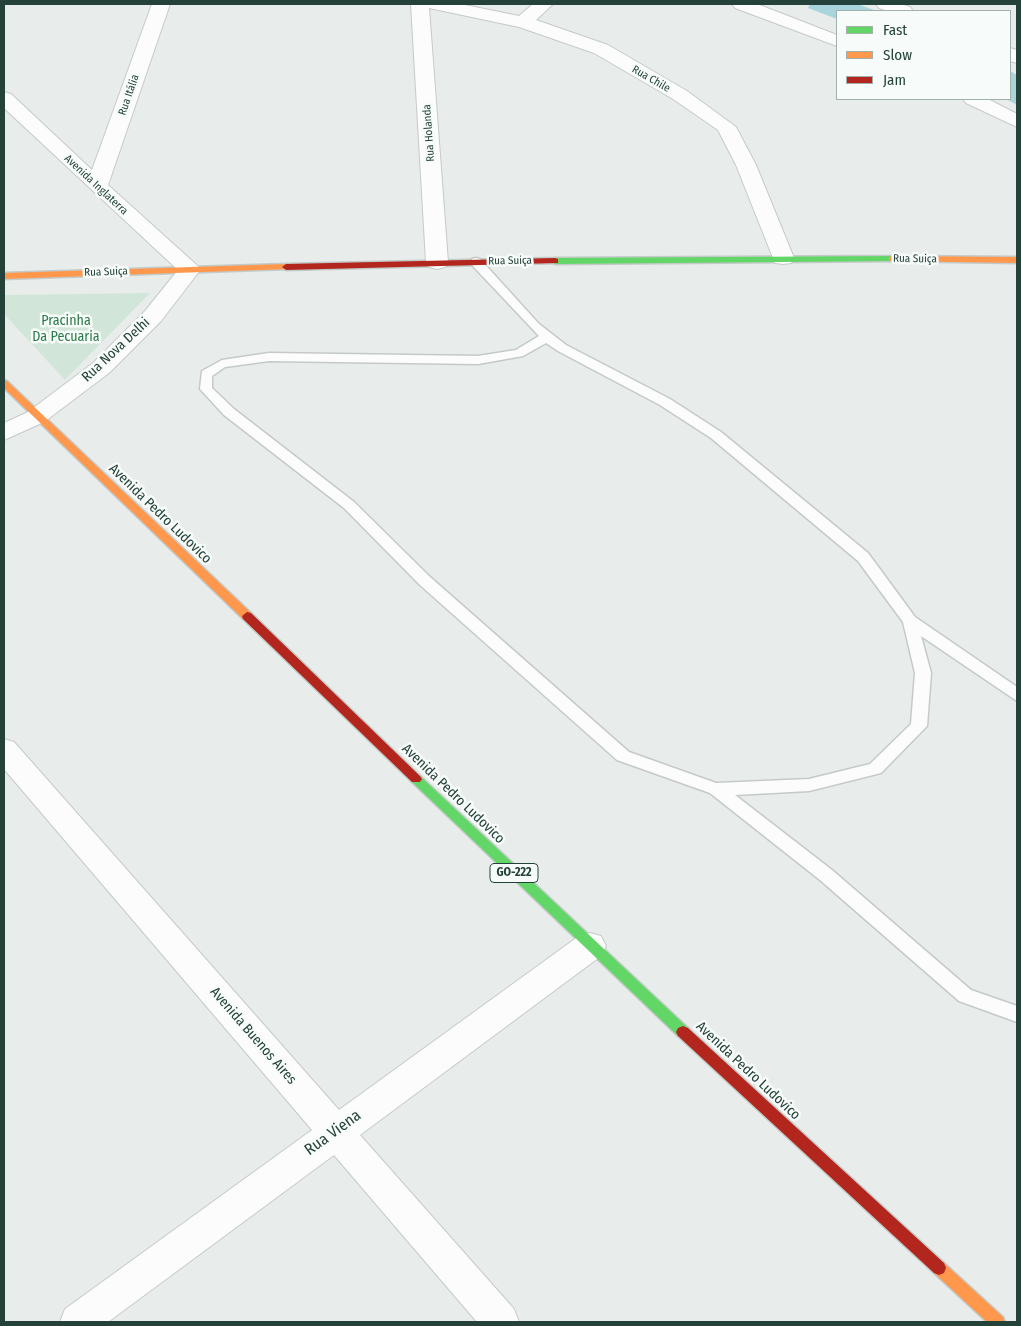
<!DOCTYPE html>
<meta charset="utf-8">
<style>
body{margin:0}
#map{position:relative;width:1021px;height:1326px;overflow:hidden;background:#e8edeb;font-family:"Fira Sans Condensed",sans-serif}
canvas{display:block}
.frame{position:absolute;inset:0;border:5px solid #24423a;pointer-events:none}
.legend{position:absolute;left:836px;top:10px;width:175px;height:90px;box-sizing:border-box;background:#f7fbf9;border:1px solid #a3b1ad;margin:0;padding:6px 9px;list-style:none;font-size:15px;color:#24423a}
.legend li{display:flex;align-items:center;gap:10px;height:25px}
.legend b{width:25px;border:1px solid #a3b1ad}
</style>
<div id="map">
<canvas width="1021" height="1326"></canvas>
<div class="frame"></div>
<ul class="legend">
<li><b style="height:6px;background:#63d668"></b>Fast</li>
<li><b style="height:6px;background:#ff974d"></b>Slow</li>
<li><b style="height:6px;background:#b3261e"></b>Jam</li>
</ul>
</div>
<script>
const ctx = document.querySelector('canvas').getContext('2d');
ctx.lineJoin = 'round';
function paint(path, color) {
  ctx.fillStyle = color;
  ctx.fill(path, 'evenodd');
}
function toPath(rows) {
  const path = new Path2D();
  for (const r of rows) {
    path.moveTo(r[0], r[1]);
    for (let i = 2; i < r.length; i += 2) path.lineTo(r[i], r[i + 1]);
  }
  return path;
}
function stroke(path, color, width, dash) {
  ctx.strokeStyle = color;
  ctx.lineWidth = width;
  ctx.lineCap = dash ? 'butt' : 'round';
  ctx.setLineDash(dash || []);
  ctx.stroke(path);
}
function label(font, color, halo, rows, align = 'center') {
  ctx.font = font + ' "Fira Sans Condensed",sans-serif';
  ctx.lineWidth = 5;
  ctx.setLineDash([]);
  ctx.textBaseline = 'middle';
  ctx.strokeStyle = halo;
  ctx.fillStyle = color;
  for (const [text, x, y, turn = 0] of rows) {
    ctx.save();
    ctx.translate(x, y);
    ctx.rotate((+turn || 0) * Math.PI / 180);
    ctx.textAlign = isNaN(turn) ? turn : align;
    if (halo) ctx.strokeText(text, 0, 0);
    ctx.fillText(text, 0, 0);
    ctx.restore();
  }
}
const green = toPath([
 [150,293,65,380,4,314,4,295]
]);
const water = toPath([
 [810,4,857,4,877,11,837,11,837,19,808,8],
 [1010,71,1017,75,1017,105,1006,99,1010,99]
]);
const lane = toPath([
 [476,258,480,259,539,324,566,345,670,399,721,432,868,553,915,617,1017,687,1017,701,921,636,931,673,927,726,881,773,809,791,735,795,832,870,971,990,1017,1006,1017,1022,959,1001,820,880,710,793,617,760,420,585,344,508,224,415,200,389,202,371,222,360,269,353,478,356,516,350,539,336,472,265,472,259,476,258],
 [546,343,558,351,660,405,711,438,858,561,903,622,915,673,911,724,870,764,809,779,716,783,629,752,430,577,354,502,234,409,212,388,212,376,225,367,269,361,478,364,523,356,546,343]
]);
const street = toPath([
 [152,4,170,4,108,185,201,269,161,321,109,373,44,422,4,440,4,423,28,412,93,363,145,311,178,270,4,108,4,92,11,94,92,170,152,4],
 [411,4,460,4,519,16,533,4,553,4,536,20,608,45,687,91,736,127,756,165,794,258,791,263,783,264,775,263,736,165,718,130,673,99,594,53,519,27,429,8,448,262,445,267,437,269,429,267,426,262,411,4],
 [732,4,757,4,837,35,837,46,735,8,732,4],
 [876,4,901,4,910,7,913,11,888,11,879,8,876,4],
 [1010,48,1017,50,1017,63,1010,61,1010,48],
 [963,99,988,99,1017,114,1017,127,966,103,963,99],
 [4,739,14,742,339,1110,579,936,590,933,601,936,606,946,601,956,360,1135,514,1309,519,1322,477,1322,334,1155,108,1322,60,1322,65,1309,312,1130,4,769,4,739]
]);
const fast = toPath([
 [892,256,895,257,895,261,555,264,551,261,555,258,892,256],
 [416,774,420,776,688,1028,690,1032,688,1036,683,1038,678,1036,412,782,410,779,412,776,416,774]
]);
const slow = toPath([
 [892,256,1017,257,1017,263,889,261,889,257,892,256],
 [286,264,289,265,289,269,4,279,4,273,286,264],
 [4,380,7,381,251,613,252,616,251,619,243,619,4,388,4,380],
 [939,1261,944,1263,1003,1317,1005,1322,987,1322,934,1273,932,1268,934,1263,939,1261]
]);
const jam = toPath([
 [555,258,558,259,558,263,286,270,282,267,286,264,555,258],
 [247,612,251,613,420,776,422,779,420,782,412,782,243,619,242,616,247,612],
 [683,1026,688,1028,944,1263,946,1268,944,1273,939,1275,934,1273,678,1036,676,1032,678,1028,683,1026]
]);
const farStreetnames = [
 ["Rua Chile",651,79,30],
 ["Rua Itália",129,95,-71],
 ["Rua Holanda",429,133,-94],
 ["Avenida Inglaterra",96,185,43],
 ["Rua Suiça",915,259,1],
 ["Rua Suiça",510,261,-1],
 ["Rua Suiça",106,272,-2]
];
const shields = [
 [514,873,48]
];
const shieldNames = [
 ["GO-222",514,873]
];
const parkNames = [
 ["Pracinha",66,321],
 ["Da Pecuaria",66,337]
];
const streetNames = [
 ["Rua Nova Delhi",116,350,-43],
 ["Avenida Pedro Ludovico",160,514,44],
 ["Avenida Pedro Ludovico",453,794,44],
 ["Avenida Buenos Aires",253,1036,49],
 ["Avenida Pedro Ludovico",748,1071,43]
];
const nearStreetnames = [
 ["Rua Viena",333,1133,-36]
];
paint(green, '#d1e6d8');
paint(water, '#a9d4db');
stroke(lane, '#c5cac8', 3);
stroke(street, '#c5cac8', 2);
stroke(fast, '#c3cbc8', 3);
stroke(slow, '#c3cbc8', 3);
stroke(jam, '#c3cbc8', 3);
paint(lane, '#fcfcfc');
paint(street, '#fcfcfc');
paint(fast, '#63d668');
paint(slow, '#ff974d');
paint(jam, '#b3261e');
label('11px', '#24423a', '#f7fbf9', farStreetnames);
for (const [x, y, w] of shields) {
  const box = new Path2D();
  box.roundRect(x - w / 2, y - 9.5, w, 19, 4);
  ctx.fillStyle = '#f7fbf9';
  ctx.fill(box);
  stroke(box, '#24423a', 1);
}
label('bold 12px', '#24423a', null, shieldNames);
label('14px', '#2d7a4b', '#f7fbf9', parkNames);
label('14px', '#24423a', '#f7fbf9', streetNames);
label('16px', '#24423a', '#f7fbf9', nearStreetnames);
</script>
